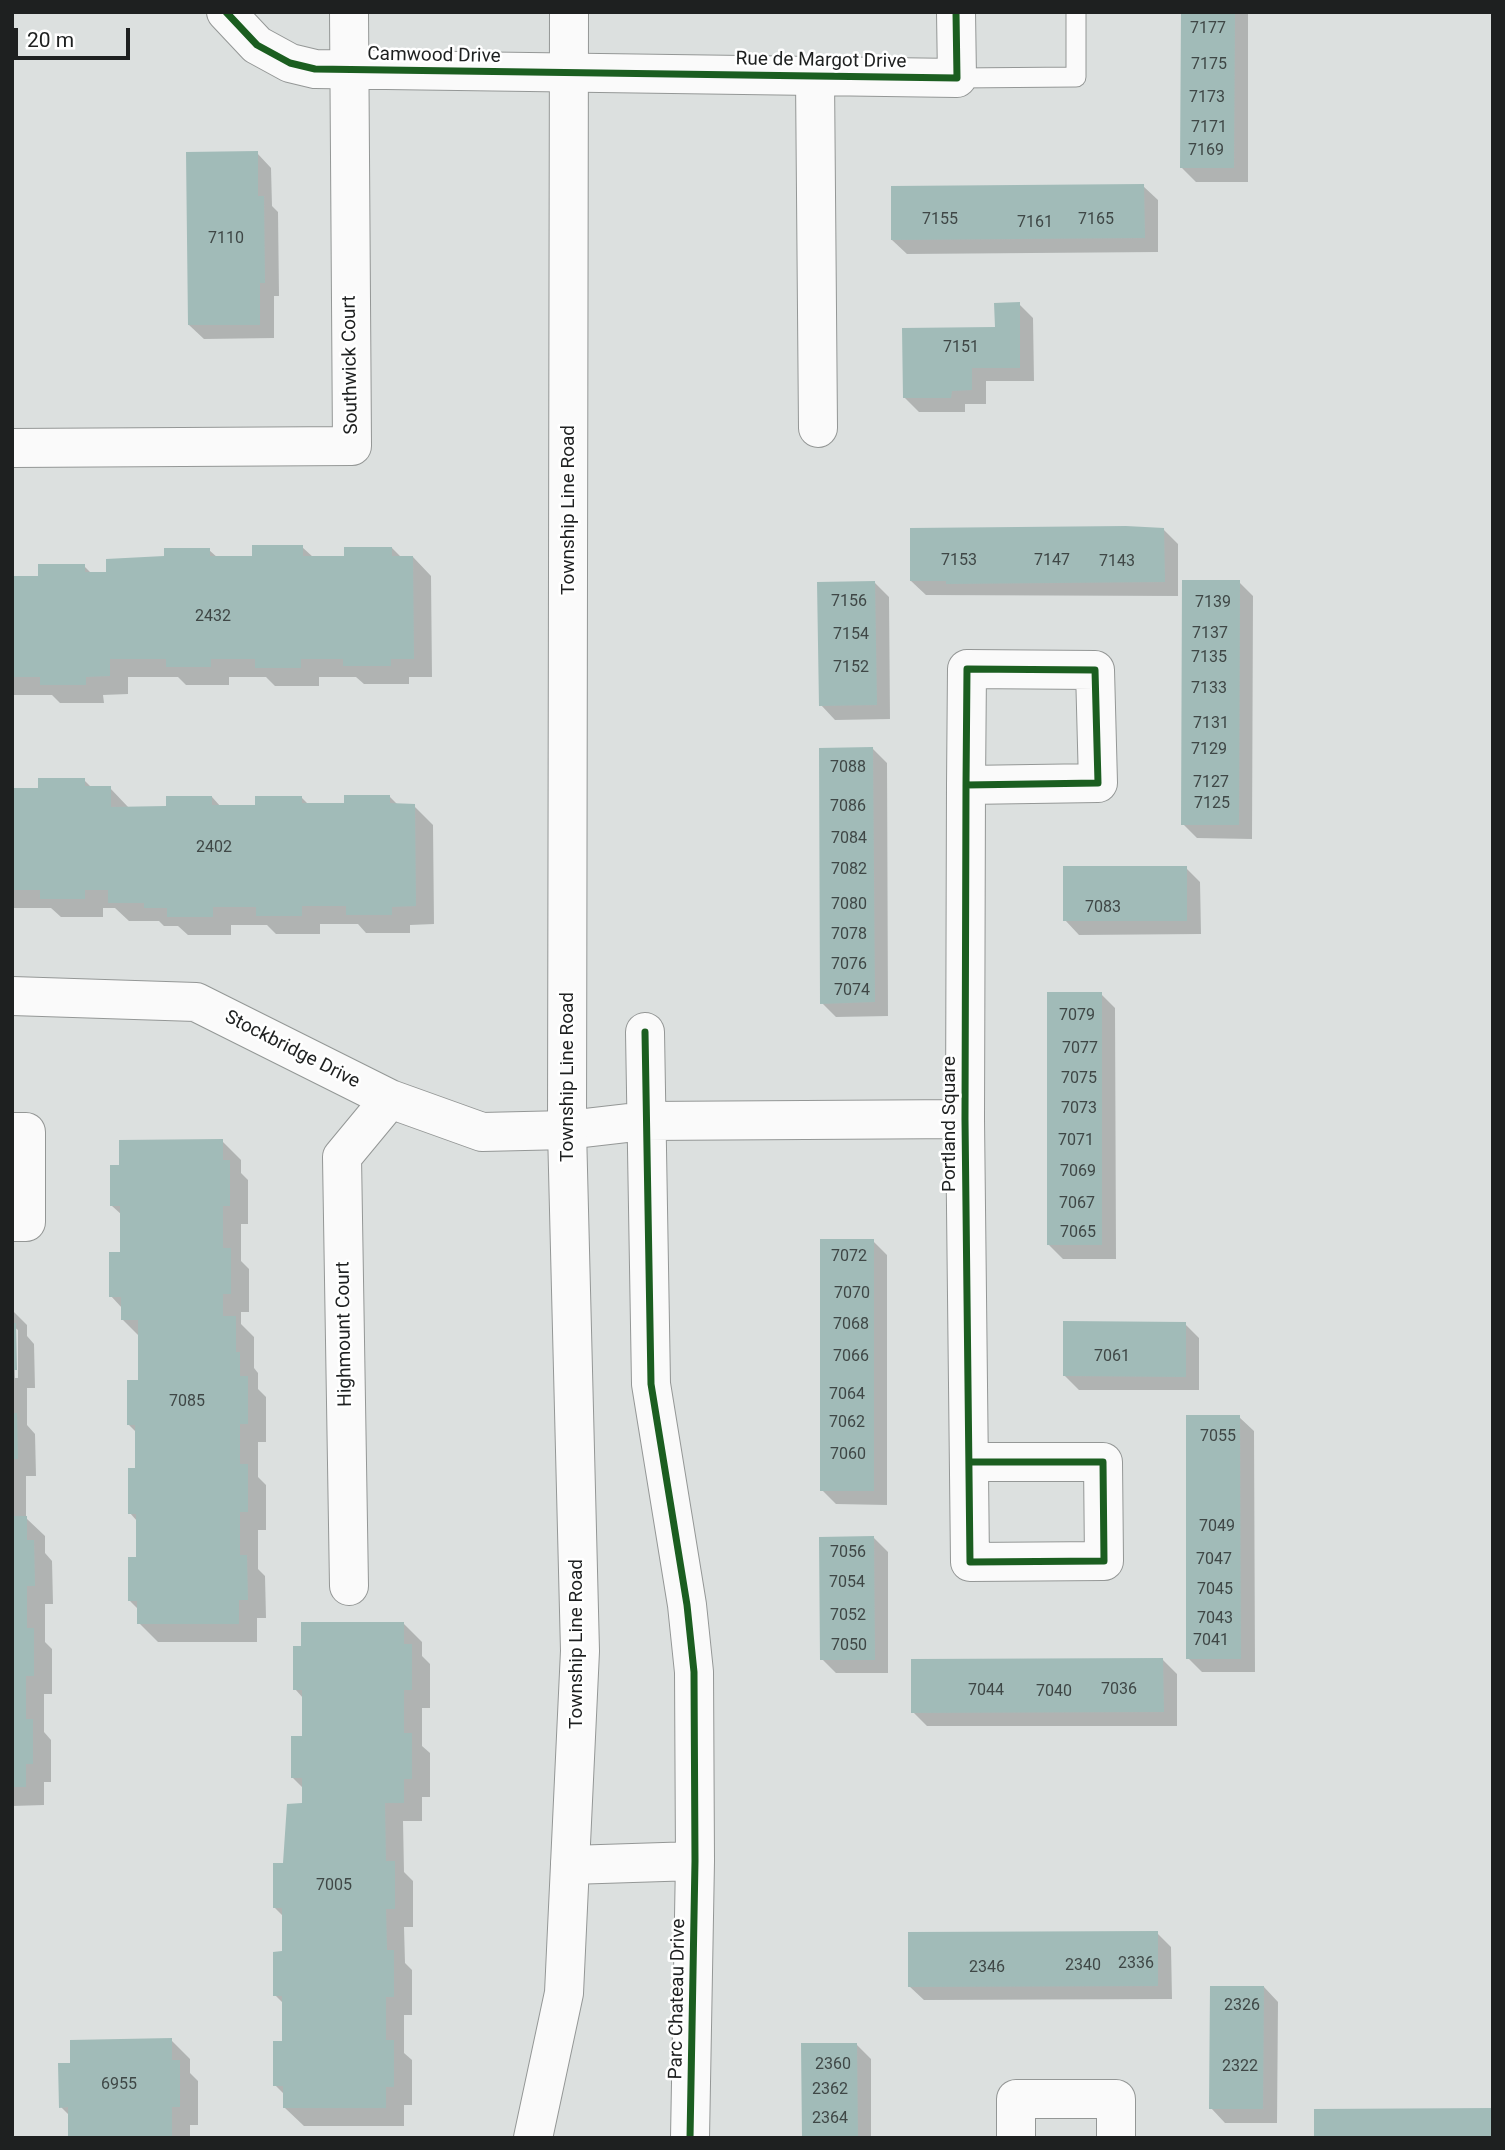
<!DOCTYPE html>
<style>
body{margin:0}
#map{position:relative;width:1505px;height:2150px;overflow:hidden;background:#dce0df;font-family:Roboto,sans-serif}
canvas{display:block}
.frame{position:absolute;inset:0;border:14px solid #1e2020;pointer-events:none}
.scale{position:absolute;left:14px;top:28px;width:116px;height:32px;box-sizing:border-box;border:4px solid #1e2020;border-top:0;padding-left:9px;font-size:21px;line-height:24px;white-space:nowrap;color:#1e2020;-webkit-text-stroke:5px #fff;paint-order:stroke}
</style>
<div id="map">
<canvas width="1505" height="2150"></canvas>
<div class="frame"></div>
<div class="scale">20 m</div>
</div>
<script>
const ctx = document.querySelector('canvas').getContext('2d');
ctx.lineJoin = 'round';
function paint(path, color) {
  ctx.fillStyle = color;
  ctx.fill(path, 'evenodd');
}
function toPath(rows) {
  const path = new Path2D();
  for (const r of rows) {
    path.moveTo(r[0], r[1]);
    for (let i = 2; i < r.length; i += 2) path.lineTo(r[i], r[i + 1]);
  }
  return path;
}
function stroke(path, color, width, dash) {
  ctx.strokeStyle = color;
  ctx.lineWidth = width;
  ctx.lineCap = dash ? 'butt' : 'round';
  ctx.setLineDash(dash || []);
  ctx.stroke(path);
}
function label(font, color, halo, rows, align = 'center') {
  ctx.font = font + ' Roboto,sans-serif';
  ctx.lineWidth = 5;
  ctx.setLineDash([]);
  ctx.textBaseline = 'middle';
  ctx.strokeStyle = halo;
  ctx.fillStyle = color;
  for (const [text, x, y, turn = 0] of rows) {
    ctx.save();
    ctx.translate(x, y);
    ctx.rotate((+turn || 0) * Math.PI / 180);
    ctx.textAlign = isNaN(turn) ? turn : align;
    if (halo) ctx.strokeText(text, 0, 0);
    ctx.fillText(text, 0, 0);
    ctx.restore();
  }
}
const shadow = toPath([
 [1182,12,1248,12,1248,182,1196,182,1182,168],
 [257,153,271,168,272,206,278,212,279,296,274,296,274,338,204,339,189,325],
 [1143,186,1158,200,1158,252,907,254,892,240],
 [1019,304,1033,318,1034,381,986,381,986,404,965,404,965,412,919,412,904,397,997,329],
 [1164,530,1178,544,1178,596,926,595,911,581],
 [302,547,313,557,346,557,392,548,401,557,413,557,431,576,432,677,409,677,409,684,364,684,356,677,319,677,319,686,275,686,266,677,229,677,229,685,186,685,178,677,128,677,128,694,103,695,104,703,60,703,52,695,14,695,12,702,12,577,40,577,84,566,92,574,108,574,209,550,218,558,254,558],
 [1239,582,1253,596,1252,839,1197,838,1183,824],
 [875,583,889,597,890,719,835,720,821,705],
 [873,749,887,763,888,1016,836,1017,822,1003],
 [84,780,92,788,110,788,129,808,168,808,212,797,221,807,256,807,301,797,309,805,346,805,390,797,398,805,414,806,433,825,434,924,410,925,410,933,366,933,358,924,320,924,320,934,276,934,267,925,231,925,231,935,188,935,178,926,164,926,159,921,129,921,115,908,103,908,103,917,61,917,51,908,13,908,12,917,12,790,40,790],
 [1186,868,1200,882,1201,934,1079,935,1065,920],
 [1101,994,1115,1008,1116,1259,1063,1259,1049,1245],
 [222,1141,241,1160,241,1173,248,1180,248,1224,241,1224,241,1261,249,1269,249,1312,241,1312,241,1324,254,1337,254,1368,258,1373,258,1389,266,1397,266,1442,258,1442,258,1477,266,1485,266,1530,258,1530,258,1569,265,1576,266,1618,257,1618,257,1642,158,1642,139,1623,139,1610,130,1601,137,1559,137,1521,130,1513,136,1470,136,1432,128,1424,140,1382,139,1336,122,1319,122,1308,111,1296,122,1254,122,1215,112,1206],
 [873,1241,887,1255,887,1505,836,1504,822,1490],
 [12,1310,27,1325,27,1336,34,1344,35,1388,27,1388,27,1425,35,1434,36,1476,26,1476,26,1518,45,1536,45,1553,52,1561,53,1604,45,1604,45,1642,52,1649,52,1694,44,1694,44,1732,51,1740,51,1782,44,1782,44,1805,12,1806],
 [14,1327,18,1330,18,1378,15,1378],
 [1185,1324,1199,1338,1199,1390,1079,1390,1064,1375],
 [1239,1417,1254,1431,1255,1672,1202,1672,1188,1658],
 [874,1538,888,1552,888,1673,836,1673,822,1659],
 [404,1624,422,1642,422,1656,430,1664,430,1708,422,1708,422,1746,430,1753,430,1797,422,1797,422,1821,403,1821,404,1872,413,1881,413,1927,404,1927,405,1963,412,1970,412,2015,404,2015,404,2053,412,2060,412,2105,404,2105,404,2126,304,2126,285,2108,285,2095,275,2085,284,2043,284,2004,275,1995,284,1953,284,1917,275,1908,284,1865,304,1805,304,1789,293,1778,303,1738,303,1698,295,1689],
 [1163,1660,1177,1674,1177,1726,927,1726,913,1712],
 [1157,1933,1171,1947,1172,1999,924,2000,909,1986],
 [1264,1987,1278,2002,1277,2123,1225,2123,1211,2108],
 [171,2040,190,2059,190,2073,198,2081,198,2125,190,2125,190,2138,70,2138,70,2116,61,2107,71,2065],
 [857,2045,871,2059,871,2138,804,2138]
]);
const building = toPath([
 [1181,12,1235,12,1234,168,1180,168],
 [258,151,258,196,264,196,265,283,260,283,260,325,188,325,186,152],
 [1144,184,1145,238,891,240,891,186],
 [1020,302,1020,368,972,368,972,390,952,391,951,398,903,398,902,328,995,327,994,303],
 [1126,526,1164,528,1165,582,946,584,946,581,910,581,910,528],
 [252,545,303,545,303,556,344,556,344,547,392,547,392,556,413,556,414,659,391,659,391,666,343,666,343,659,301,659,301,668,255,668,255,659,211,659,211,667,166,667,166,659,110,659,110,676,86,677,86,685,40,685,40,677,12,677,12,576,38,576,38,564,85,564,85,572,106,572,106,559,164,556,164,548,210,548,210,556,252,556],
 [1182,580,1240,580,1239,825,1181,825],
 [875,581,877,705,819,706,817,582],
 [873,747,875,1002,820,1004,819,748],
 [38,778,85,778,85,786,111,786,111,807,166,806,166,796,212,796,212,805,255,805,255,796,302,796,302,803,344,803,344,795,390,795,390,803,415,804,416,906,392,907,392,915,346,915,346,906,302,906,302,916,256,916,256,907,213,907,213,917,167,917,167,908,144,908,144,903,108,903,108,890,85,890,85,899,40,899,40,890,12,890,12,788,38,788],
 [1063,866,1187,866,1187,921,1063,921],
 [1047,992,1102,992,1102,1245,1047,1245],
 [223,1139,223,1160,230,1160,230,1206,223,1206,223,1248,231,1248,231,1294,223,1294,223,1316,236,1316,236,1352,240,1352,240,1376,248,1376,248,1424,240,1424,240,1464,248,1464,248,1512,240,1512,240,1555,247,1555,248,1600,239,1600,239,1624,137,1624,137,1601,128,1601,128,1557,136,1557,136,1514,128,1514,128,1468,135,1468,135,1425,127,1425,127,1380,138,1380,138,1320,121,1320,121,1297,109,1297,109,1252,120,1252,120,1206,110,1206,110,1165,119,1165,119,1140],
 [820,1239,874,1239,874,1491,820,1491],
 [1063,1321,1186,1322,1186,1377,1063,1376],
 [12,1323,16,1323,17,1370,12,1370],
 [12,1413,17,1413,18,1459,12,1459],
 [1186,1415,1240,1415,1241,1659,1186,1659],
 [12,1516,27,1516,27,1540,34,1540,35,1586,27,1586,27,1628,34,1628,34,1676,26,1676,26,1719,33,1719,33,1764,26,1764,26,1787,12,1787],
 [874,1536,875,1660,820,1660,819,1537],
 [301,1622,404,1622,404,1644,412,1644,412,1690,404,1690,404,1733,412,1733,412,1779,404,1779,404,1803,385,1803,386,1861,395,1861,395,1909,386,1909,387,1950,394,1950,394,1997,386,1997,386,2040,394,2040,394,2087,386,2087,386,2108,283,2108,283,2086,273,2086,273,2041,282,2041,282,1996,273,1996,273,1952,282,1951,282,1908,273,1908,273,1863,283,1863,287,1804,302,1803,302,1778,291,1778,291,1736,302,1736,302,1690,293,1690,293,1646,301,1646],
 [1163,1658,1164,1712,911,1713,911,1659],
 [1158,1931,1158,1986,908,1987,908,1932],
 [1210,1986,1264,1986,1263,2109,1209,2109],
 [172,2038,172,2060,180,2060,180,2107,172,2107,172,2138,68,2138,68,2107,59,2108,58,2063,70,2063,70,2040],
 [801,2043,857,2043,858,2138,802,2138],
 [1493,2108,1493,2138,1314,2138,1314,2109]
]);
const service = toPath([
 [957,78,1076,77,1076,12]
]);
const minor = toPath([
 [226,12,257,45,290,63,315,69,957,78,956,12],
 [815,77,818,428],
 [12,448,352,446,349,12],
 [966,785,1098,783,1095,670,967,669,966,785,965,1119,970,1562,1104,1561,1103,1462,969,1462],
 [12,996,196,1002,390,1099,482,1132,567,1130,645,1121,965,1119],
 [645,1032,651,1384,687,1605,694,1672,695,1861,690,2138],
 [12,1132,26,1132,26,1222,12,1222],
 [349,1586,342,1157,390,1099],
 [570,1865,695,1861],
 [1016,2138,1016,2099,1116,2099,1116,2138]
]);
const secondary = toPath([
 [533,2138,564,1993,580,1651,567,1130,569,12]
]);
const cycleway = toPath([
 [226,12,257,45,290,63,315,69,957,78,956,12],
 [966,785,1098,783,1095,670,967,669,966,785,965,1119,970,1562,1104,1561,1103,1462,969,1462],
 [645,1032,651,1384,687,1605,694,1672,695,1861,690,2138]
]);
const numberNames = [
 ["7177",1208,29],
 ["7175",1209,65],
 ["7173",1207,98],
 ["7171",1209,128],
 ["7169",1206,151],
 ["7155",940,220],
 ["7165",1096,220],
 ["7161",1035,223],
 ["7110",226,239],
 ["7151",961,348],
 ["7153",959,561],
 ["7147",1052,561],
 ["7143",1117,562],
 ["7156",849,602],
 ["7139",1213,603],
 ["2432",213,617],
 ["7137",1210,634],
 ["7154",851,635],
 ["7135",1209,658],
 ["7152",851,668],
 ["7133",1209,689],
 ["7131",1211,724],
 ["7129",1209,750],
 ["7088",848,768],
 ["7127",1211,783],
 ["7125",1212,804],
 ["7086",848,807],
 ["7084",849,839],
 ["2402",214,848],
 ["7082",849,870],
 ["7080",849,905],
 ["7083",1103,908],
 ["7078",849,935],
 ["7076",849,965],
 ["7074",852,991],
 ["7079",1077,1016],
 ["7077",1080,1049],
 ["7075",1079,1079],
 ["7073",1079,1109],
 ["7071",1076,1141],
 ["7069",1078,1172],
 ["7067",1077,1204],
 ["7065",1078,1233],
 ["7072",849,1257],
 ["7070",852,1294],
 ["7068",851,1325],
 ["7066",851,1357],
 ["7061",1112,1357],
 ["7064",847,1395],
 ["7085",187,1402],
 ["7062",847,1423],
 ["7055",1218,1437],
 ["7060",848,1455],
 ["7049",1217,1527],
 ["7056",848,1553],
 ["7047",1214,1560],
 ["7054",847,1583],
 ["7045",1215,1590],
 ["7052",848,1616],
 ["7043",1215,1619],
 ["7041",1211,1641],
 ["7050",849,1646],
 ["7036",1119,1690],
 ["7044",986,1691],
 ["7040",1054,1692],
 ["7005",334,1886],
 ["2336",1136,1964],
 ["2340",1083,1966],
 ["2346",987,1968],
 ["2326",1242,2006],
 ["2360",833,2065],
 ["2322",1240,2067],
 ["6955",119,2085],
 ["2362",830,2090],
 ["2364",830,2119]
];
const streetNames = [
 ["Camwood Drive",434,56,1],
 ["Rue de Margot Drive",821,61,1],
 ["Southwick Court",351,365,-91],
 ["Township Line Road",569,510,-90],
 ["Stockbridge Drive",292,1050,27],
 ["Township Line Road",568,1077,-90],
 ["Portland Square",950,1124,-90],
 ["Highmount Court",345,1334,-91],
 ["Township Line Road",577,1644,-90],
 ["Parc Chateau Drive",678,1999,-89]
];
paint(shadow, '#0003');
paint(building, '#a1bbb8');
stroke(service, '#949796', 21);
stroke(minor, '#949796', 40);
stroke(secondary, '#949796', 40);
stroke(service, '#fafafa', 19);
stroke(minor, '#fafafa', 38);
stroke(secondary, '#fafafa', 38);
stroke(cycleway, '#1b5e20', 7);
label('16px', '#3f4746', null, numberNames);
label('19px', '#1e2020', '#fff', streetNames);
</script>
